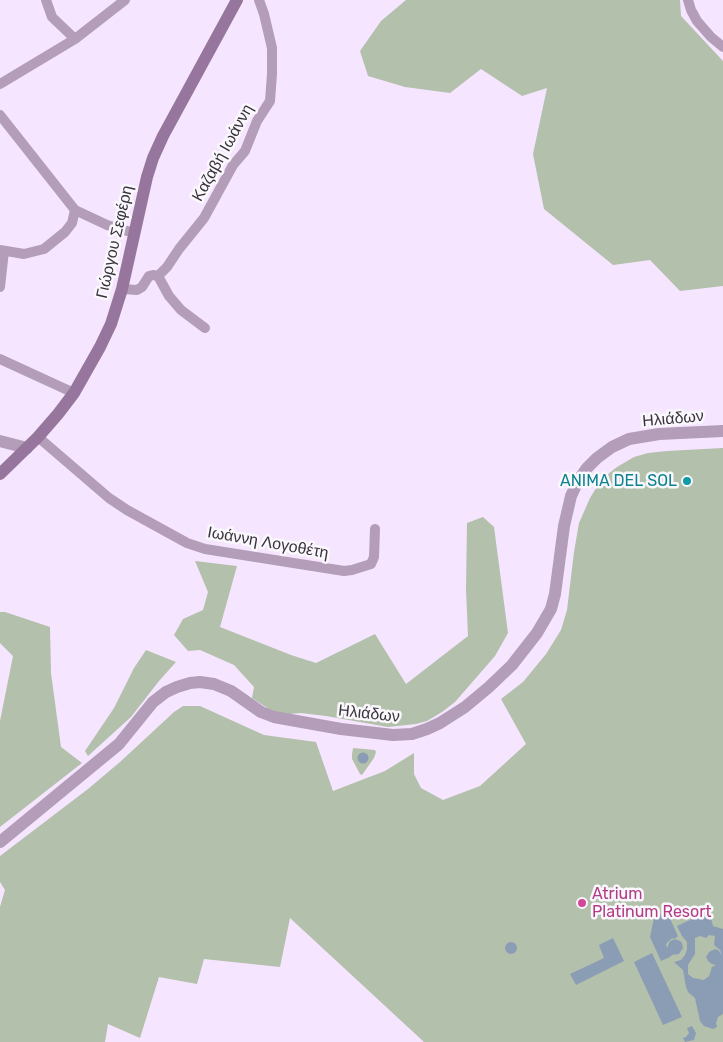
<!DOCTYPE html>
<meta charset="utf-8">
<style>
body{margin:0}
canvas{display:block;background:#f5e5fe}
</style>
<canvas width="723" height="1042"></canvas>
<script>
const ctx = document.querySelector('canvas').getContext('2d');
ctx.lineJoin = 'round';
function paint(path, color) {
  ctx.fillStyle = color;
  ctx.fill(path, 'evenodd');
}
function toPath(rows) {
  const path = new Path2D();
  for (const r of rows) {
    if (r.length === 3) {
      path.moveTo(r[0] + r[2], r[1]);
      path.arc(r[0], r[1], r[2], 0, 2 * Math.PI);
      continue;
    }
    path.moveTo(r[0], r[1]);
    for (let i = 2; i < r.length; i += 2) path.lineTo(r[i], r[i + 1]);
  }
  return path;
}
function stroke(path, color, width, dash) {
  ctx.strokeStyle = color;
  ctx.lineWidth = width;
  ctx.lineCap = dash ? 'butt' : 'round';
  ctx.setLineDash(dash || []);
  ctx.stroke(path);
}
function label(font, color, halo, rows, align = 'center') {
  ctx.font = font + ' Rubik,sans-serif';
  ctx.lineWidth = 5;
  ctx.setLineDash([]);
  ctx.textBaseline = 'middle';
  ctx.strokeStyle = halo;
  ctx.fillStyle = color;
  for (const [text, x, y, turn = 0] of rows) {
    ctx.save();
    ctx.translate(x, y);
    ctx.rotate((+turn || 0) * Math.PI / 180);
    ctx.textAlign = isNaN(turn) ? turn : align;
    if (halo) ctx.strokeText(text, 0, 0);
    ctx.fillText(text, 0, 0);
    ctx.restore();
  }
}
const green = toPath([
 [406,0,680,0,681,16,723,61,723,286,680,291,650,260,613,265,544,209,533,154,547,88,522,96,481,69,450,93,405,87,368,76,360,51,381,21],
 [723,448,723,1042,424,1042,290,918,280,967,204,959,197,984,159,977,140,1038,108,1024,105,1042,0,1042,0,907,5,890,0,882,0,856,88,789,120,762,174,712,183,706,200,706,264,735,316,742,333,791,385,771,414,753,414,774,421,788,443,800,480,786,526,744,501,699,523,682,546,654,561,630,567,610,574,552,579,523,590,498,598,485,607,475,617,467,634,457,648,453,667,451],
 [483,517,494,527,508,633,495,656,455,702,442,712,427,721,416,724,388,727,326,716,301,713,278,715,252,698,254,687,234,665,200,650,188,651,174,635,183,619,203,610,208,592,195,561,237,566,220,627,291,655,316,663,375,634,406,684,468,636,466,589,467,523],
 [0,612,5,612,50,627,51,673,61,747,82,763,0,827,0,721,13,656,0,643],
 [146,650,176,662,159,681,131,717,88,756,85,751,114,708,134,668],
 [353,748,375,750,376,752,374,758,362,775,360,774,352,759,352,754]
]);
const water = toPath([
 [363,758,5.5],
 [667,912,678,936,676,938,671,939,666,944,667,948,670,941,675,939,680,941,682,943,683,948,679,954,672,955,670,957,661,961,650,937,654,918],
 [701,915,711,918,713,926,723,929,723,1014,718,1017,716,1023,717,1027,713,1029,704,1026,700,1021,695,998,688,992,686,987,683,970,674,962,681,960,685,955,687,949,687,942,682,936,677,926],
 [709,935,715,936,714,945,720,950,722,955,718,950,715,949,709,952,706,957,708,961,712,964,716,965,712,967,709,976,704,980,693,978,688,974,688,965,695,954,695,938,700,936,706,938],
 [613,938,624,961,576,985,570,974,604,958,599,945],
 [511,948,6],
 [652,953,682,1017,663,1025,634,962],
 [692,1026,696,1033,694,1040,685,1042,683,1038,686,1037,689,1033,687,1028]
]);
const minor = toPath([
 [46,0,52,17,75,39],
 [688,0,691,10,697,21,711,37,723,47],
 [0,84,75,39,125,0],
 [0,115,75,210,107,225,134,233],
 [0,250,24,254,44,249,65,232,72,223,75,210],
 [158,276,167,267,179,249,204,218,233,165,245,151,257,121,270,101,272,74,272,48,264,14,259,0],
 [0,287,4,251],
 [122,289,137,290,142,287,149,276,153,275,158,276,169,296,181,310,205,328],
 [0,359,74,393],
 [38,437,109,498,127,510,187,543,205,549,344,571,352,570,371,564,374,557,375,529]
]);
const tertiary = toPath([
 [0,441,27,448],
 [0,842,119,744,153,702,166,692,177,687,190,683,200,682,214,684,231,691,261,712,274,717,341,729,393,735,412,734,427,729,440,723,465,707,489,687,512,665,537,633,551,609,555,594,564,526,571,496,578,481,587,468,597,458,612,447,629,439,659,434,723,431]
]);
const secondary = toPath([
 [0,474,38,437,58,414,74,393,100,347,111,324,122,289,147,177,153,158,163,136,237,0]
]);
const markers = [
 [687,481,5,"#0f9aa8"],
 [582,903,5,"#d1479c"]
];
const streetNames = [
 ["Καζαβή Ιωάννη",223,153,-61],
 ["Γιώργου Σεφέρη",115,242,-77],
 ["Ηλιάδων",673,419,-5],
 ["Ιωάννη Λογοθέτη",268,543,10],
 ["Ηλιάδων",369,714,6]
];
const cultureNames = [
 ["ANIMA DEL SOL",677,481]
];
const hotelNames = [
 ["Atrium",592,894],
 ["Platinum Resort",592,912]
];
paint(green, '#b3c0ab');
paint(water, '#8b9db5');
stroke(minor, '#b39db8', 10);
stroke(tertiary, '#b39db8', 12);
stroke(secondary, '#97769d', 12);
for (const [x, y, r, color] of markers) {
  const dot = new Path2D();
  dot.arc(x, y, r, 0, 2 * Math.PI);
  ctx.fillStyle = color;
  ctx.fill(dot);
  stroke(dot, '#fbf8fd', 2);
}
label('16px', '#39333c', '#fbf8fd', streetNames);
label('16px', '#0d838f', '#fbf8fd', cultureNames, 'right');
label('16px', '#b23c85', '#fbf8fd', hotelNames, 'left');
</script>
